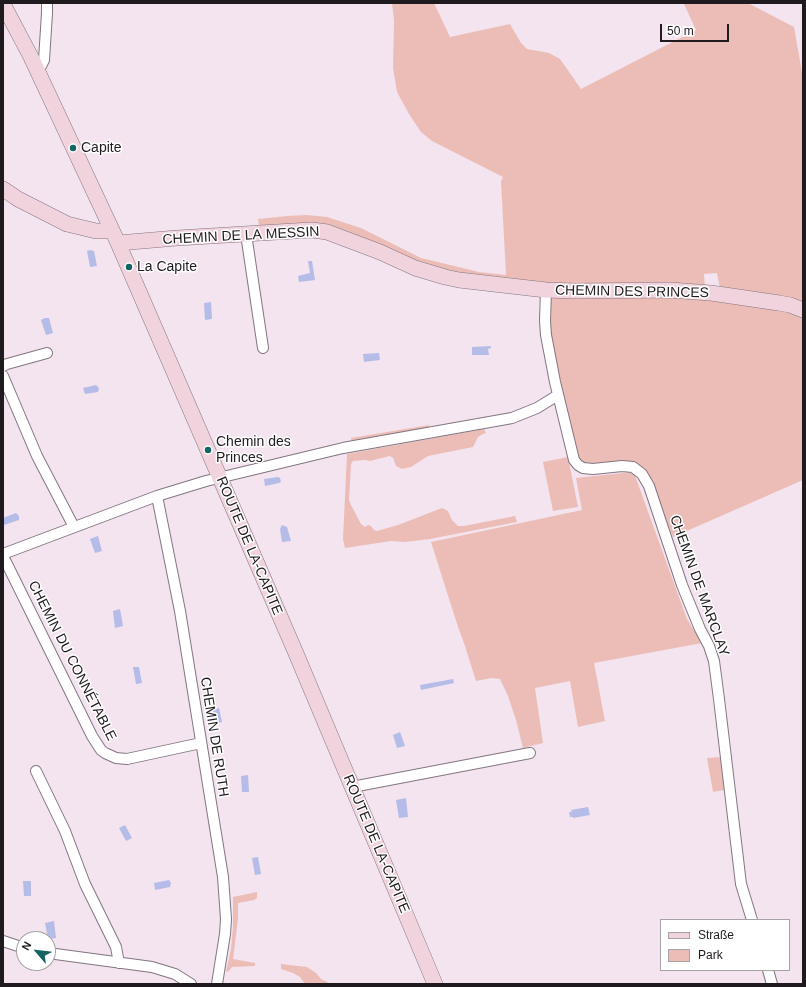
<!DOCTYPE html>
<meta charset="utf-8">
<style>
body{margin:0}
#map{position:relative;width:806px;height:987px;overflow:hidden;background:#f3e4f0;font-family:Arial,sans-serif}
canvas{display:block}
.frame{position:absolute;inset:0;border:4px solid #1f1a1e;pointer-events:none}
.legend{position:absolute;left:660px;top:919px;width:130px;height:52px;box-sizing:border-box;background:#fff;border:1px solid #a5a3a5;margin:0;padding:5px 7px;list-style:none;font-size:12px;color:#1f1a1e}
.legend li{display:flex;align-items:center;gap:8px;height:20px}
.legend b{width:20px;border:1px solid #a5a3a5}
.north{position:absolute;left:16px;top:931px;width:40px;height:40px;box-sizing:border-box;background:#fff;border:1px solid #a5a3a5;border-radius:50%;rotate:298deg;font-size:11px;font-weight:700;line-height:16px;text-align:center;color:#1f1a1e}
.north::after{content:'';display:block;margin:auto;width:14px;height:18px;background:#156464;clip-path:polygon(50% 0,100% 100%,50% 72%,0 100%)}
.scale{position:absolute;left:660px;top:24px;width:69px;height:18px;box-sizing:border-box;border:2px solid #1f1a1e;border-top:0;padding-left:5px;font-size:12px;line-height:14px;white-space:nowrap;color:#1f1a1e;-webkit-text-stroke:3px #fff;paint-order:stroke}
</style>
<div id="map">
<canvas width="806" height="987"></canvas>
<div class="frame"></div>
<ul class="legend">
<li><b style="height:5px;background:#f1d3dd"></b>Straße</li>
<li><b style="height:11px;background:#ecbdb7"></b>Park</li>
</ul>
<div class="north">N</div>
<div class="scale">50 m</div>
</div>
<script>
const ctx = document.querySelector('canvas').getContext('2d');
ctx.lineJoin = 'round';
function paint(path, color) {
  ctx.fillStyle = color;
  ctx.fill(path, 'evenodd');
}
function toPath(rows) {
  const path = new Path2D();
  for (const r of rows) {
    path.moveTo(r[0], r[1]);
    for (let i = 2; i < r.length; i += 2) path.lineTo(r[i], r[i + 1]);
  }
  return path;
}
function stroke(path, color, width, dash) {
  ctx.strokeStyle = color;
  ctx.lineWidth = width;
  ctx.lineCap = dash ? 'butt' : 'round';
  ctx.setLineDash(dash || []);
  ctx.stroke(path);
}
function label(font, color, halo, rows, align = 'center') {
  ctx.font = font + ' Arial,sans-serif';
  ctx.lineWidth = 3;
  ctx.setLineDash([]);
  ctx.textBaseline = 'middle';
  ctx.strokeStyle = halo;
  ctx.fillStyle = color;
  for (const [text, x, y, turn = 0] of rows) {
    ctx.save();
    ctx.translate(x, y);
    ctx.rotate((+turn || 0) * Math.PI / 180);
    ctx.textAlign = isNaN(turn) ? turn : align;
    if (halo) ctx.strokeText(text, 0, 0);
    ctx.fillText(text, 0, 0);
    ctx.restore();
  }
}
const green = toPath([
 [392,3,434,3,450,37,510,24,521,43,527,49,549,53,560,59,581,89,696,30,684,4,687,3,748,3,794,27,803,78,803,302,720,289,717,273,704,274,705,287,644,283,566,286,435,270,359,236,259,227,258,219,287,216,307,215,327,217,361,228,421,258,479,272,506,275,501,181,503,177,432,141,421,132,409,114,397,92,393,68,394,20],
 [650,294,780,308,803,317,803,429,802,431,803,434,803,480,673,537,649,478,640,466,636,463,588,465,578,460,562,389,549,326,550,300,554,296],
 [429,425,429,430,352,443,351,438],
 [484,429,486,433,483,434,478,437,473,447,428,456,411,467,402,469,396,466,393,458,390,456,370,461,365,460,353,461,351,464,349,500,351,505,361,524,365,527,368,525,371,526,374,530,377,531,398,525,442,508,448,511,452,520,458,526,464,526,515,516,517,522,430,539,405,542,391,541,345,548,343,539,347,454],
 [568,457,578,507,553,511,543,462],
 [632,472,634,473,687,619,702,643,594,663,605,721,578,727,570,681,535,688,543,743,523,748,516,720,508,696,500,679,492,678,476,681,464,643,458,627,431,542,582,510,576,478],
 [722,757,724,790,713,792,707,758],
 [257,892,257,898,254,900,238,903,238,919,233,959,255,963,255,966,232,967,228,972,226,971,231,949,233,927,233,897],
 [281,964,307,967,316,973,321,979,331,984,305,984,300,977,293,973,281,969]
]);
const water = toPath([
 [90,250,94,251,97,266,90,267,87,251],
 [308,261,312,261,315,280,299,282,298,276,310,273],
 [211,302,212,319,205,320,204,303],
 [45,318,49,318,53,333,46,335,41,320],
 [491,346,491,348,488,349,489,355,472,355,472,347],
 [379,353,380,360,364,362,363,354],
 [96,385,99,388,98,392,85,394,83,388],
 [278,477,280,478,281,482,279,483,265,486,264,479],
 [16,513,19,516,19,520,4,525,3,518],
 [282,525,287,527,291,541,282,542,280,529],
 [98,536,102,551,95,553,90,539],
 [120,609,123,626,115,628,113,611],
 [133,667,139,667,142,683,136,684],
 [453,679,454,683,421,690,420,685],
 [219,708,222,722,214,724,211,710],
 [400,732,405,746,397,748,393,735],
 [248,775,249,792,242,792,241,776],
 [406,798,408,817,399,818,396,800],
 [588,807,590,815,573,818,573,817,570,817,569,812,572,812,571,810],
 [125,825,132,838,126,841,119,828],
 [258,857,261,874,255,875,252,858],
 [169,880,171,883,170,887,155,890,154,883],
 [23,881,31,881,31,896,24,896],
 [54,921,56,938,48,939,45,923]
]);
const street = toPath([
 [36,69,41,66,44,60,47,13,47,3],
 [246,234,263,348],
 [546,290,545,321,546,335,555,382,574,460,578,465,583,468,593,469,622,466,633,467,642,474,649,486,682,585,700,629,709,646,714,661,719,699,741,884,752,920],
 [3,366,7,364,47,353],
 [3,376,37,456,74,527],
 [157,496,180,611,223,877,226,919,225,934,217,984],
 [3,554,157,496,206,481,343,448,512,418,537,408,558,395],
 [3,556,92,736,101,750,105,753,116,758,127,759,201,743],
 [36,771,65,831,85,884,116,947,119,963],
 [352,787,530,753],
 [3,941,24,948],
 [48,953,152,967,175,974,191,984],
 [768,970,772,984]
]);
const secondary = toPath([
 [3,4,31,57,118,243,295,651,435,984],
 [3,189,18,199,67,224,96,231,105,231,111,229],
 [118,243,177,238,311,230,320,231,327,232,380,252,415,268,445,277,459,280,546,290,576,291,669,290,711,293,779,303,790,305,803,310]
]);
const markers = [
 [73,148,4,"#156464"],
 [129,267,4,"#156464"],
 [208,450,4,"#156464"]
];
const poiNames = [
 ["Capite",81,148],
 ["La Capite",137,267],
 ["Chemin des",216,442],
 ["Princes",216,458]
];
const streetNames = [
 ["CHEMIN DE LA MESSIN",241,236,-3],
 ["CHEMIN DES PRINCES",632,292,1],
 ["ROUTE DE LA-CAPITE",249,546,67],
 ["CHEMIN DE MARCLAY",699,586,70],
 ["CHEMIN DU CONNÉTABLE",72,661,63],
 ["CHEMIN DE RUTH",214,737,81],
 ["ROUTE DE LA-CAPITE",376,844,67]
];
paint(green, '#ecbdb7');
paint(water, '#b5bce7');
stroke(street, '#837681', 12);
stroke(secondary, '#837681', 16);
stroke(street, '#fff', 10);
stroke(secondary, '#f1d3dd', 15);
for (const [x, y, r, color] of markers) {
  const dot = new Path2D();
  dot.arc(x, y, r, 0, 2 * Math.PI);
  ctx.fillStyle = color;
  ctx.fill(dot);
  stroke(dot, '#fff', 1.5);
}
label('14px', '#1f1a1e', '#fff', poiNames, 'left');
label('14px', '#1f1a1e', '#fff', streetNames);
</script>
